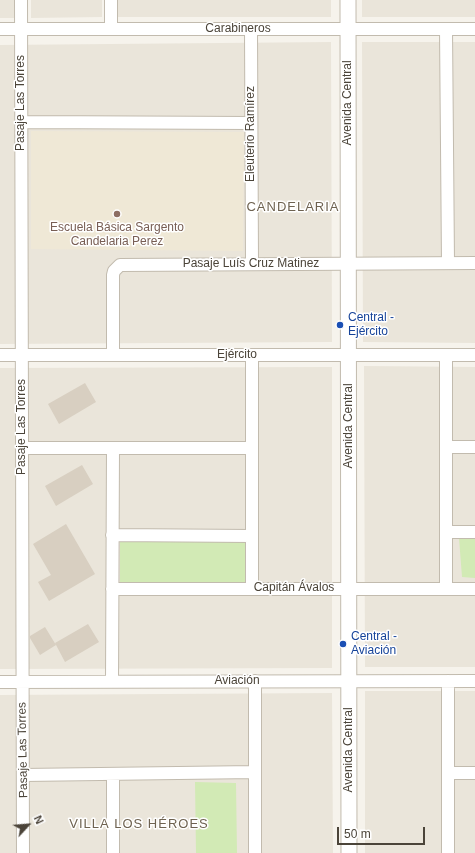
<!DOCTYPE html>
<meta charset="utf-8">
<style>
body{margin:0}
#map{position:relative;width:475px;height:853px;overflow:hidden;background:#f6f3ec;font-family:Arial,sans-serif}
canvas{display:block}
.north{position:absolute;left:8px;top:805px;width:40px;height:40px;-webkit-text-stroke:3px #fff;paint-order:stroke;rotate:64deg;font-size:11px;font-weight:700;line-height:16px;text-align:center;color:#4b4439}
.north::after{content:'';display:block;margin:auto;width:14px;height:18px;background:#4b4439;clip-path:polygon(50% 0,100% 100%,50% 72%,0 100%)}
.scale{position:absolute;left:337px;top:827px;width:88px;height:18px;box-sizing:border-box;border:2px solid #4b4439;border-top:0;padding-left:5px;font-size:12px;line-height:14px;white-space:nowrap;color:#4b4439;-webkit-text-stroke:3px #fff;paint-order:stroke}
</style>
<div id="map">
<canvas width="475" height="853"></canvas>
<div class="north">N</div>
<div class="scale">50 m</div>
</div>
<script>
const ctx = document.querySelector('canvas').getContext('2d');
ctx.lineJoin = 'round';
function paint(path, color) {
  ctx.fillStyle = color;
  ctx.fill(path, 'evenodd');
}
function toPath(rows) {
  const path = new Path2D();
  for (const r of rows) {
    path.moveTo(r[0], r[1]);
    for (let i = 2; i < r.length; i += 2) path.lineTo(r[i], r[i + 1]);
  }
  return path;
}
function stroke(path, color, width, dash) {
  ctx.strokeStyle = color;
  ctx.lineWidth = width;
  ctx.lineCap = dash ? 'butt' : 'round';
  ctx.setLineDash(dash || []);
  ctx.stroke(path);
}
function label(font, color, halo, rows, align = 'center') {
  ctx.font = font + ' Arial,sans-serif';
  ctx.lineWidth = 3;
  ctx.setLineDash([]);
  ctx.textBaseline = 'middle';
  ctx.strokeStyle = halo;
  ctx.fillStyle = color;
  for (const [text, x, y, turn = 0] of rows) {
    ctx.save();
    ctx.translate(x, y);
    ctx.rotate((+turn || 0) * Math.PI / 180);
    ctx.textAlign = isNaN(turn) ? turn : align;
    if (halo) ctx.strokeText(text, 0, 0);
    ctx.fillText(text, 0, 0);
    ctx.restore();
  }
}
const residential = toPath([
 [0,0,14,0,14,18,0,18],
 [31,0,102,0,102,17,31,18],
 [118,0,331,0,331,17,118,17],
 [362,0,475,0,475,17,362,17],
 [331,42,332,342,0,344,0,45],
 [362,42,475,42,475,343,363,342],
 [364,366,475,367,475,667,365,667],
 [332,367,332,668,0,669,0,368],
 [365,691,475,691,475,853,365,853],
 [332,693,333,853,0,853,0,695]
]);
const education = toPath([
 [31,131,244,132,243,251,31,249]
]);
const green = toPath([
 [459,538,475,538,475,578,462,577],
 [120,542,246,542,246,583,120,582],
 [195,782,236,783,237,853,196,853]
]);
const building = toPath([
 [85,383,96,402,59,424,48,404],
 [82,465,93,484,56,506,45,486],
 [66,524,95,574,49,601,38,582,51,575,33,544],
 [88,624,99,642,65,662,55,643],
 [45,627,56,645,40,655,30,638,30,636]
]);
const minor = toPath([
 [21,0,23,853],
 [111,0,111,29],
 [0,29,475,29],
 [251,29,252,264],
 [446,29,448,263],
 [22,122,251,123],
 [0,355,475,355],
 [113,355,113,275,114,271,120,265,475,263],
 [446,355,446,588],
 [446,447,475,447],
 [22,448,252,448],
 [446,532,475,532],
 [112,535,252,536],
 [252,588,252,355],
 [112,589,475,589],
 [448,681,448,853],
 [0,682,475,681],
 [112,682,113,448],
 [448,773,475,773],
 [113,774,113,853],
 [23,775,255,772],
 [255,853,255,681]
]);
const tertiary = toPath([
 [348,0,349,853]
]);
const markers = [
 [117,214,4,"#8d6e63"],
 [340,325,4,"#1a4fb4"],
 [343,644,4,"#1a4fb4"]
];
const streetNames = [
 ["Carabineros",238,29],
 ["Pasaje Las Torres",21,103,-90],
 ["Avenida Central",348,103,-90],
 ["Eleuterio Ramírez",251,134,-90],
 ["Pasaje Luís Cruz Matinez",251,264],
 ["Ejército",237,355],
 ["Avenida Central",349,426,-90],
 ["Pasaje Las Torres",22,427,-90],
 ["Capitán Ávalos",294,588],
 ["Aviación",237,681],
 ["Pasaje Las Torres",23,750,-91],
 ["Avenida Central",349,750,-90]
];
const educationNames = [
 ["Escuela Básica Sargento",117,228],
 ["Candelaria Perez",117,242]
];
const transitNames = [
 ["Central -",348,318],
 ["Ejército",348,332],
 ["Central -",351,637],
 ["Aviación",351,651]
];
const neighbourhoodNames = [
 ["CANDELARIA",293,207],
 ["VILLA LOS HÉROES",139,824]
];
paint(residential, '#eae5da');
paint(education, '#efe8d6');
paint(green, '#d2eab5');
paint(building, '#d8cfc1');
stroke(minor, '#c2bbae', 14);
stroke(tertiary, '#c2bbae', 17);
stroke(minor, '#fff', 12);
stroke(tertiary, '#fff', 15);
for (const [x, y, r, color] of markers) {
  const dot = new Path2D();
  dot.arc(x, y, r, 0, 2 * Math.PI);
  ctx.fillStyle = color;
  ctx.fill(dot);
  stroke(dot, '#fff', 1.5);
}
label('12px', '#4b4439', '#fff', streetNames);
label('12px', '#785e54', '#fff', educationNames);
label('12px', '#164399', '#fff', transitNames, 'left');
ctx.letterSpacing = '1px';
label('13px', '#6e6250', '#fff', neighbourhoodNames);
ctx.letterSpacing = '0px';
</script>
